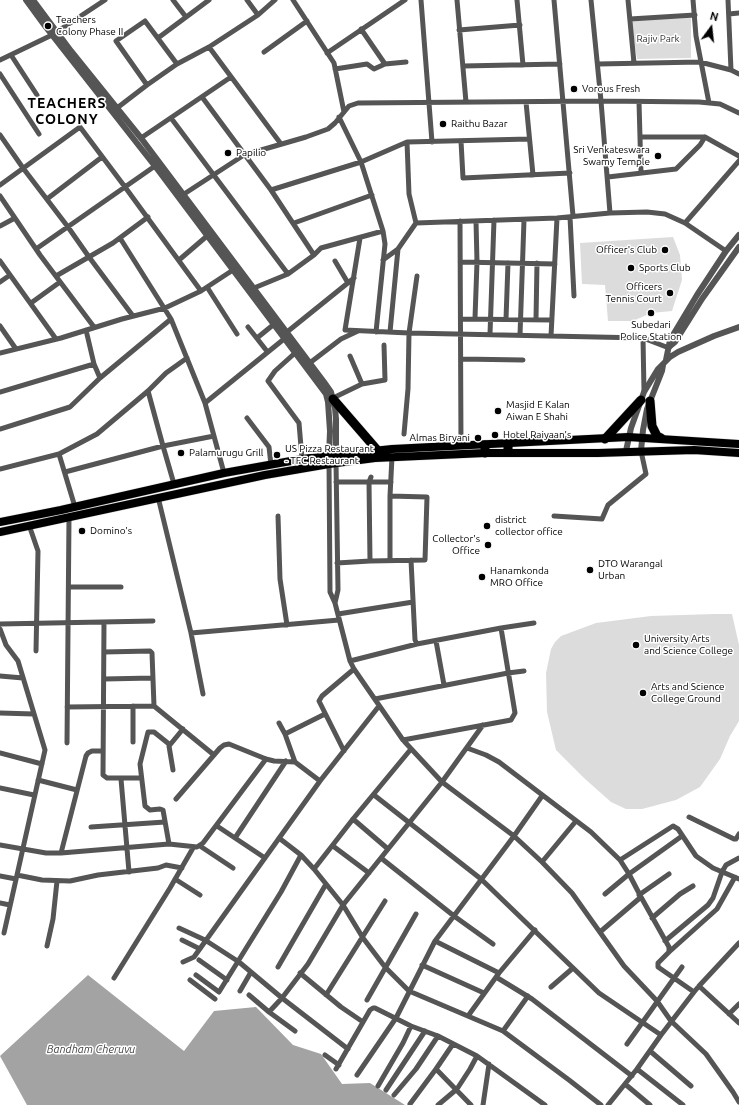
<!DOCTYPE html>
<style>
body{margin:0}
#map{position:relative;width:739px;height:1105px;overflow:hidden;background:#fff;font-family:Ubuntu,sans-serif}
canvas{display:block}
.north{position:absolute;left:691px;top:8px;width:40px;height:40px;-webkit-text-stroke:3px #fff;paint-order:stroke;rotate:15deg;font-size:11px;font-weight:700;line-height:16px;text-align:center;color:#000}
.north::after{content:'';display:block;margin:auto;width:14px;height:18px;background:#000;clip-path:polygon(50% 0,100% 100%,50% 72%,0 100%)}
</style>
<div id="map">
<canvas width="739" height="1105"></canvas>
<div class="north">N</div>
</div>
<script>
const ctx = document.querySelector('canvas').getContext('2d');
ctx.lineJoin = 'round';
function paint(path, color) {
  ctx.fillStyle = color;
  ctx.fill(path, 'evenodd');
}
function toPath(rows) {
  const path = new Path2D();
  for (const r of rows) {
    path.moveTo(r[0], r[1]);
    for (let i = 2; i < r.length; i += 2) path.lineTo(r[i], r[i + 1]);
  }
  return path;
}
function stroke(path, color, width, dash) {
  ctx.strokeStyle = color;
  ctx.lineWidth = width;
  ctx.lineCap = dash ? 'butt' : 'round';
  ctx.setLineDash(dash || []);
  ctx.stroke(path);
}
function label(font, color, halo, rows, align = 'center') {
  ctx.font = font + ' Ubuntu,sans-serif';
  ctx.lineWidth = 3;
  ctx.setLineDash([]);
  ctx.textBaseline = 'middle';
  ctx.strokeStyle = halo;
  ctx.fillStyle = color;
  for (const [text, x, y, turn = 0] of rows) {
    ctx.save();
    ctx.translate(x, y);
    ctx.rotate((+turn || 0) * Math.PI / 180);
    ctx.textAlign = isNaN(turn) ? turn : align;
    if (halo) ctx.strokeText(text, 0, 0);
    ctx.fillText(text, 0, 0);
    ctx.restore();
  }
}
const green = toPath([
 [691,18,691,58,637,59,631,20],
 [673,237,680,255,682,280,672,311,651,313,633,321,608,321,605,285,582,284,580,243],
 [714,614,732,614,739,645,739,721,730,736,720,759,700,787,676,800,642,809,626,809,611,802,584,778,556,750,547,712,546,673,551,649,555,642,561,636,596,623,651,616]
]);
const water = toPath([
 [88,975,184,1051,214,1011,256,1007,293,1045,321,1054,342,1084,370,1083,405,1105,27,1105,0,1056]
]);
const minor = toPath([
 [173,0,186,17],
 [247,0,258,15,275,0],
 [293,0,334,63,344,112],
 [421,0,432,142],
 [457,0,466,102],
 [517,0,523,65],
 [554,0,573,216],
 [591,0,601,101,610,213],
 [628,0,634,63],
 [693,0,696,36,709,103],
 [728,0,731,70],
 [729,14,739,13],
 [630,19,695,15],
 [361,29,385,64,406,62],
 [459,30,520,25],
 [158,38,209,0],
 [209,47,258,15],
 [264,52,307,21],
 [327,53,405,0],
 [11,55,37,95],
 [0,60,52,35,105,0],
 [598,64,700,62,731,70,739,74],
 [463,66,560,64],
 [335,69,367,64,374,69,385,64],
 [0,74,39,134],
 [147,85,177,64,209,47,281,144],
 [202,97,271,190,314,255,321,248,383,231],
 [526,102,533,175],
 [639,102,641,173],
 [117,108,147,85,116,41,145,21,177,64],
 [339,117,361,162,383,231,385,244,376,332],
 [171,118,288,274],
 [0,135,23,168,68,227,89,257,133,316],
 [640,137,705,137,739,156],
 [141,138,231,77],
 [461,141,463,178,570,173],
 [407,142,409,194,416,223,557,218,610,213,647,212,665,214,685,223,726,251],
 [608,177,676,169,700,145,705,137],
 [0,185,80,127,125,187,201,291],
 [271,190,361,162,407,142,529,139],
 [0,196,40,255,94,327],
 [181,196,244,155,306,137,328,129,335,123,349,106,358,103,601,101,699,102,720,104,739,113],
 [47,199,102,157],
 [570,217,574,296],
 [460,221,461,446],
 [294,223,372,195],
 [685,223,739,161],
 [0,226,15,218],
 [120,238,171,319,205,403,224,473],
 [360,238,345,330,409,333,643,338,669,348],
 [36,249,155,166],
 [179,260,207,236],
 [383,260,398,249,416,223],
 [0,261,56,339],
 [335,261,348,283],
 [460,262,555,264],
 [56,276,113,243,148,217],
 [0,282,10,275],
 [207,287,237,334],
 [254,288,288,274,314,255],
 [31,303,60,282],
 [475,318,477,262,476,221],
 [461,319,552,320],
 [506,319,508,263],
 [536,319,537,263],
 [0,326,16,349],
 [248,327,266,350],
 [86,330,94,364,100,378],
 [287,332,354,278],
 [390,332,398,249],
 [490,334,494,220],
 [520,335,524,220],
 [551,336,557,218],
 [257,338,273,325],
 [643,338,644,392],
 [0,353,61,338,122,319,165,308,201,291,233,270],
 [295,353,275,371,268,381,299,423,302,459],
 [461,359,523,360],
 [311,362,341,339,358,331],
 [362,384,385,380,384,345],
 [148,391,163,446,174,484],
 [0,392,94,364],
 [333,398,362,384,350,356],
 [205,403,284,339],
 [247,418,269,447,271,465],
 [0,429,70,407,100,378,171,319],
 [404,434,408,389,409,333,417,276],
 [59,454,97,434,148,391,166,373,187,358],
 [329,462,330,592,335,603,350,661,354,669,403,740,442,782,514,836,542,862,572,893,624,966,657,1001,671,1021,706,1054,733,1092,739,1102],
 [0,469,59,454,75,507],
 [65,472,163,446,214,436],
 [336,482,391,482],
 [158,497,191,633,203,694],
 [278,516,280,579,287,625],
 [554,516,602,519,608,505,646,474,641,451],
 [29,525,38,551,36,651],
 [390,560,390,496,392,457],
 [411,560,415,640,417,644],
 [370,561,369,482,371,477],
 [337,563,370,561,425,560,427,497,390,496],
 [69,587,121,587],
 [335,603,338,590,336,462],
 [338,614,413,602],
 [104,622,103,775,107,778,141,778],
 [0,624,153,621],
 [0,629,6,645,18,661,45,750,4,933],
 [191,633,339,620],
 [436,641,444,685],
 [104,652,150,651,152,653,154,706],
 [350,661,417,644,501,628,534,623],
 [0,676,23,678],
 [104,679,153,678],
 [375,699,508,673,524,671],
 [133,706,133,742],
 [67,707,154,706,214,755],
 [0,713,34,714],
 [279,723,285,734],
 [403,740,511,720,515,713,501,628],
 [67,743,69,518],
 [467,748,486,755,499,762,591,832,620,860,629,874,641,897,669,947,669,952,658,963,658,967,694,992,661,1035,637,1069,608,1105],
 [344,751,319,701,322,696,354,669],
 [0,753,42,764],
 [173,770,169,746,183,729],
 [121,779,129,872],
 [38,780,77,790],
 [320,781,295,762,285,734,325,714],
 [0,788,34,795],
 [374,795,481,879,599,993,661,1035],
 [176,799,220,748,224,745,229,744,266,759,274,761,295,762],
 [689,817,734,839,736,839,739,834],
 [353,819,388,849],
 [217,826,265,858],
 [91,827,165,822],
 [235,838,286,761],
 [279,838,301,855,314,869,343,905,363,938,385,967,409,991,503,1031,569,1080,601,1105],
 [169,844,163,810,160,809,150,810,145,806,140,764,148,732,154,732,169,744],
 [0,845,46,853,61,853,169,844,197,847,203,843,266,759],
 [200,846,233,868],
 [333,846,369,873],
 [61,853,86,756,88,753,92,751,103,751],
 [381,858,454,916,493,944],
 [620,860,673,826,678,829,696,856,713,868,739,879],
 [542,862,576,821],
 [314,869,353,819,411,749],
 [17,875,42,880,70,881,98,875,158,868,166,865,182,868],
 [0,876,16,879],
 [175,879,200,895],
 [605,894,629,874,682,836],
 [639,895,669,874],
 [0,903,10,905],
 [652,918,680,894,693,886],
 [179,928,205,940,239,962,282,998,348,1049],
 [600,932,641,897],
 [182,940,200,949],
 [435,941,499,973],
 [665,941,708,905,713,898,722,872,726,865,739,858],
 [47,946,53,919,57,881],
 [669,952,717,909,735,877],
 [199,960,227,980],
 [183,962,194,957,320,781,379,706],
 [422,965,484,993],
 [278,967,326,884],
 [300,973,341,1007,363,1022],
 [196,975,219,992,281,892,301,855],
 [496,977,532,999,632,1076],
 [114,978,170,888,193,848],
 [190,980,215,999],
 [699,986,739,943],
 [551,987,573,968],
 [240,991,251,972],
 [694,992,699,986,739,1023],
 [249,995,269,1012,282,998,308,964,343,905,442,782,483,725],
 [326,995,385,901],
 [367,1000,416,914],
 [269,1012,295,1031],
 [729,1014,739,1004],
 [468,1016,499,973,535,930],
 [503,1031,528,996],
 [627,1044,682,967],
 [650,1051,691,1086],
 [325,1055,339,1065],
 [336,1069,370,1010,373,1008,375,1008,411,1026,438,1036,477,1056,545,1105],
 [436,1069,471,1105],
 [637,1069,683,1105],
 [357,1075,396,1018,435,941,514,836,542,796],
 [625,1084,650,1105],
 [378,1086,403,1043,411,1026],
 [386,1090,425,1031],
 [394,1095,416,1069,438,1036],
 [410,1104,436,1069,453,1044],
 [438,1105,457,1089,470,1069,477,1056],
 [483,1105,489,1064]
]);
const tertiary = toPath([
 [26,0,45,26,158,170,326,394,328,402,330,431,329,456],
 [33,0,71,51,141,138,324,382,331,392,335,408,336,419,336,455],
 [669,347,675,342,702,299,739,247],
 [666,360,670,340,697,295,726,251,739,235],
 [626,451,631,428,644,392,658,369,670,357,678,352,714,336,739,327],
 [641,451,643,430,647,409,662,371,663,365]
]);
const primary = toPath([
 [0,522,61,510,224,473,302,459,336,455,392,449,628,437,739,444],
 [0,532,265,475,329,464,375,458,485,453,598,453,694,450,739,453]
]);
const trunk = toPath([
 [333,399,378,451],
 [650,401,652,426,657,436,661,438],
 [605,439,641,400],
 [508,444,508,452],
 [485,445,485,453]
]);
const markers = [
 [48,26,4,"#000"],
 [574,89,4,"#000"],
 [443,124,4,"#000"],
 [228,153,4,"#000"],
 [658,156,4,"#000"],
 [665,250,4,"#000"],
 [631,268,4,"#000"],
 [670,293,4,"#000"],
 [651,313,4,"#000"],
 [498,411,4,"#000"],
 [495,435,4,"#000"],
 [478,438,4,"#000"],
 [181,453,4,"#000"],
 [277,455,4,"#000"],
 [487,526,4,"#000"],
 [82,531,4,"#000"],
 [488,545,4,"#000"],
 [590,570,4,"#000"],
 [482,577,4,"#000"],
 [636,645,4,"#000"],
 [643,693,4,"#000"]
];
const poiNames = [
 ["Teachers",56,20],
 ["Colony Phase II",56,32],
 ["Vorous Fresh",582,89],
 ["Raithu Bazar",451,124],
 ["Sri Venkateswara",650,150,"right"],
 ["Swamy Temple",650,162,"right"],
 ["Papilio",236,153],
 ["Officer's Club",657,250,"right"],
 ["Sports Club",639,268],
 ["Officers",662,287,"right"],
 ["Tennis Court",662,299,"right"],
 ["Subedari",651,325,"center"],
 ["Police Station",651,337,"center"],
 ["Masjid E Kalan",506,405],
 ["Aiwan E Shahi",506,417],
 ["Hotel Raiyaan's",503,435],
 ["Almas Biryani",470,438,"right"],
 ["US Pizza Restaurant",285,449],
 ["- TFC Restaurant",285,461],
 ["Palamurugu Grill",189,453],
 ["district",495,520],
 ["collector office",495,532],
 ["Domino's",90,531],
 ["Collector's",480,539,"right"],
 ["Office",480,551,"right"],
 ["DTO Warangal",598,564],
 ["Urban",598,576],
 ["Hanamkonda",490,571],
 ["MRO Office",490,583],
 ["University Arts",644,639],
 ["and Science College",644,651],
 ["Arts and Science",651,687],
 ["College Ground",651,699]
];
const parkNames = [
 ["Rajiv Park",658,39]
];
const waterNames = [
 ["Bandham Cheruvu",91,1049]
];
const districtNames = [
 ["TEACHERS",67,103],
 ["COLONY",67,119]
];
paint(green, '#dcdcdc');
paint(water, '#a3a3a3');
stroke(primary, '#dbdbdb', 9);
stroke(trunk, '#dbdbdb', 10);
stroke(minor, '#555', 5);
stroke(tertiary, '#555', 6);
stroke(primary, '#000', 8);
stroke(trunk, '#000', 9);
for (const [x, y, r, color] of markers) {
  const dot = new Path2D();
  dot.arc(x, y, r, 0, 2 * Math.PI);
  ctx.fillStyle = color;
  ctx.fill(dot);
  stroke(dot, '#fff', 1.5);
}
label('10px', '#000', '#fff', poiNames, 'left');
label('10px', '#333', '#fff', parkNames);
label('italic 11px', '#444', '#fff', waterNames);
ctx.letterSpacing = '1px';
label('bold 14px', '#000', '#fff', districtNames);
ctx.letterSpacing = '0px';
</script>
